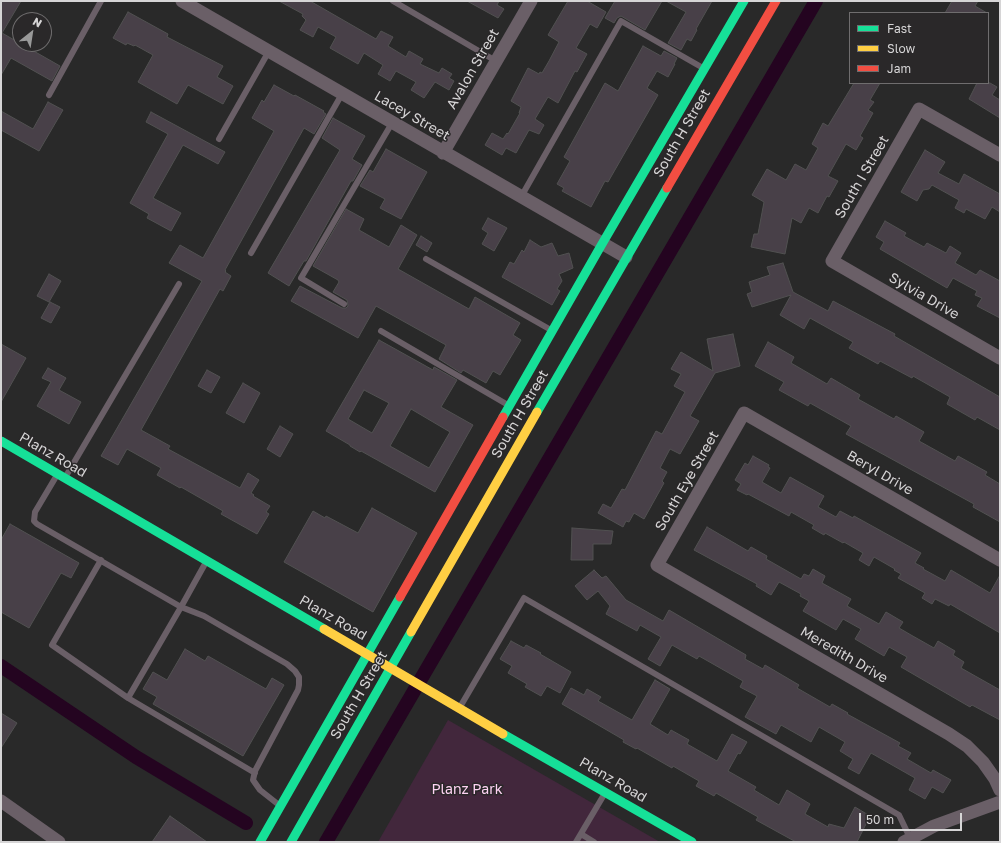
<!DOCTYPE html>
<style>
body{margin:0}
#map{position:relative;width:1001px;height:843px;overflow:hidden;background:#292929;font-family:"Golos Text",sans-serif}
canvas{display:block}
.frame{position:absolute;inset:0;border:2px solid #d6d5d6;pointer-events:none}
.legend{position:absolute;left:849px;top:12px;width:140px;height:72px;box-sizing:border-box;background:#2a2829;border:1px solid #6f6d6e;margin:0;padding:5px 7px;list-style:none;font-size:12px;color:#d6d5d6}
.legend li{display:flex;align-items:center;gap:8px;height:20px}
.legend b{width:20px;border:1px solid #6f6d6e}
.north{position:absolute;left:12px;top:12px;width:40px;height:40px;box-sizing:border-box;background:#2a2829;border:1px solid #6f6d6e;border-radius:50%;rotate:30deg;font-size:11px;font-weight:700;line-height:16px;text-align:center;color:#d6d5d6}
.north::after{content:'';display:block;margin:auto;width:14px;height:18px;background:#999;clip-path:polygon(50% 0,100% 100%,50% 72%,0 100%)}
.scale{position:absolute;left:859px;top:813px;width:103px;height:18px;box-sizing:border-box;border:2px solid #d6d5d6;border-top:0;padding-left:5px;font-size:12px;line-height:14px;white-space:nowrap;color:#d6d5d6;-webkit-text-stroke:3px #2a2829;paint-order:stroke}
</style>
<div id="map">
<canvas width="1001" height="843"></canvas>
<div class="frame"></div>
<ul class="legend">
<li><b style="height:5px;background:#16e098"></b>Fast</li>
<li><b style="height:5px;background:#ffcf43"></b>Slow</li>
<li><b style="height:5px;background:#f24e42"></b>Jam</li>
</ul>
<div class="north">N</div>
<div class="scale">50 m</div>
</div>
<script>
const ctx = document.querySelector('canvas').getContext('2d');
ctx.lineJoin = 'round';
function paint(path, color) {
  ctx.fillStyle = color;
  ctx.fill(path, 'evenodd');
}
function toPath(rows) {
  const path = new Path2D();
  for (const r of rows) {
    path.moveTo(r[0], r[1]);
    for (let i = 2; i < r.length; i += 2) path.lineTo(r[i], r[i + 1]);
  }
  return path;
}
function stroke(path, color, width, dash) {
  ctx.strokeStyle = color;
  ctx.lineWidth = width;
  ctx.lineCap = dash ? 'butt' : 'round';
  ctx.setLineDash(dash || []);
  ctx.stroke(path);
}
function label(font, color, halo, rows, align = 'center') {
  ctx.font = font + ' "Golos Text",sans-serif';
  ctx.lineWidth = 3;
  ctx.setLineDash([]);
  ctx.textBaseline = 'middle';
  ctx.strokeStyle = halo;
  ctx.fillStyle = color;
  for (const [text, x, y, turn = 0] of rows) {
    ctx.save();
    ctx.translate(x, y);
    ctx.rotate((+turn || 0) * Math.PI / 180);
    ctx.textAlign = isNaN(turn) ? turn : align;
    if (halo) ctx.strokeText(text, 0, 0);
    ctx.fillText(text, 0, 0);
    ctx.restore();
  }
}
const green = toPath([
 [448,720,660,842,378,842]
]);
const canal = toPath([
 [1,666,136,757,246,823],
 [326,842,816,1]
]);
const building = toPath([
 [1,1,21,1,2,33,60,66,52,81,11,58,1,75,1,1],
 [279,1,310,1,376,39,381,31,393,37,388,46,406,57,409,51,423,59,420,64,439,73,442,68,452,74,449,78,454,81,449,90,435,82,424,98,411,90,416,82,396,71,390,81,378,74,383,65,364,53,358,64,330,48,336,37,318,27,313,37,300,30,306,20,302,16,303,14,279,1],
 [467,1,499,1,497,5,504,9,498,18,467,1],
 [568,1,587,1,606,12,597,28,590,24,576,48,587,54,577,72,575,71,558,103,548,97,535,119,544,125,539,134,529,130,516,153,506,148,502,155,485,145,492,133,503,139,507,133,508,134,520,113,519,113,521,107,511,101,528,68,539,74,540,72,542,73,549,61,559,42,548,35,568,1],
 [615,1,662,1,645,30,621,16,617,18,614,23,605,18,615,1],
 [666,1,712,1,696,29,697,30,691,41,687,39,681,50,668,43,686,12,666,1],
 [952,1,978,1,975,6,987,13,945,13,952,1],
 [128,12,168,34,167,37,223,66,217,77,233,86,223,104,188,85,177,104,138,82,153,55,135,45,134,46,127,43,126,45,113,38,128,12],
 [643,46,661,56,664,51,677,58,674,64,675,64,668,77,657,71,647,88,658,95,608,182,605,181,591,207,562,191,564,188,557,184,570,161,564,157,605,83,618,91,643,46],
 [854,83,880,83,870,100,874,102,868,110,873,113,860,136,863,138,856,150,846,144,828,176,838,181,829,197,827,196,818,213,809,208,801,223,792,218,785,254,751,247,754,234,758,234,764,202,752,195,767,169,786,180,795,164,806,170,818,148,812,144,823,123,828,126,854,83],
 [977,83,990,83,997,87,992,95,1000,100,1000,118,969,99,977,83],
 [274,85,294,96,295,95,324,111,323,112,326,114,314,134,304,128,225,270,226,271,225,272,231,276,223,291,220,289,141,430,170,446,168,449,240,488,248,473,259,480,251,493,254,495,253,496,270,506,266,512,269,514,257,534,221,514,223,511,181,487,180,488,157,475,161,468,127,449,118,465,101,456,202,281,169,263,180,245,203,258,274,131,252,118,262,100,264,102,274,85],
 [48,102,63,110,39,151,1,130,1,111,33,129,48,102],
 [151,112,225,152,218,164,183,145,153,198,181,213,171,231,147,218,149,214,130,203,168,134,146,122,151,112],
 [333,118,365,136,352,159,362,165,353,181,351,181,306,261,304,261,289,286,268,273,340,150,322,138,333,118],
 [386,149,427,172,401,219,380,208,385,199,360,186,370,170,373,172,386,149],
 [925,150,945,162,938,173,959,184,964,174,1000,194,1000,212,992,207,985,219,966,209,964,213,955,208,959,200,932,185,929,189,923,190,917,201,901,192,925,150],
 [346,209,364,219,359,230,389,247,401,225,417,235,398,269,469,309,475,297,520,323,513,335,521,340,500,375,493,371,486,383,463,370,461,373,439,359,446,345,376,306,358,338,291,301,300,286,342,308,346,308,348,306,347,300,333,292,339,282,338,280,313,266,346,209],
 [488,218,507,228,494,251,482,244,488,233,482,229,488,218],
 [885,221,906,233,904,236,924,247,927,243,946,253,950,246,961,253,955,263,976,275,980,270,1000,281,1000,318,977,306,982,298,975,295,977,291,953,278,947,288,880,249,884,242,876,237,885,221],
 [421,236,432,243,427,252,416,245,421,236],
 [530,240,541,247,552,243,558,256,569,253,573,268,559,274,562,281,557,289,560,291,552,305,502,277,510,262,514,264,522,250,524,252,530,240],
 [783,263,793,292,828,311,833,301,895,334,894,336,1000,397,1000,430,977,417,975,420,947,404,950,397,913,376,912,378,880,361,878,364,849,348,853,342,810,318,804,329,780,315,791,295,752,307,747,294,752,292,749,282,770,275,767,267,783,263],
 [49,274,61,281,49,302,37,296,49,274],
 [50,302,60,307,51,323,41,318,50,302],
 [733,334,740,366,715,373,690,416,699,421,680,454,670,449,660,468,667,472,662,481,664,483,644,519,634,513,629,522,626,521,623,527,598,513,603,504,611,508,622,489,625,490,656,431,662,434,685,392,674,386,681,374,671,369,681,352,713,371,707,339,733,334],
 [379,340,433,370,434,367,457,380,441,407,473,425,435,492,361,451,360,452,350,446,350,445,326,431,379,340],
 [364,390,389,403,372,433,348,419,364,390],
 [411,409,450,432,429,468,390,446,411,409],
 [768,342,794,357,791,363,827,384,831,378,860,395,858,399,894,419,896,416,924,432,919,441,955,461,958,456,987,472,985,475,1000,484,1000,522,973,507,974,504,846,434,851,426,810,403,808,406,779,390,784,382,755,366,768,342],
 [1,344,26,358,1,402,1,344],
 [48,368,66,378,59,390,81,402,69,424,37,406,51,382,42,378,48,368],
 [207,370,220,377,211,393,198,386,207,370],
 [243,383,260,393,244,423,226,413,243,383],
 [280,426,293,434,280,457,267,449,280,426],
 [753,456,769,465,768,467,770,468,762,482,781,493,790,477,824,496,818,507,836,517,840,511,853,518,854,516,921,553,915,563,924,568,923,569,945,581,951,570,990,593,1000,575,1000,633,950,604,949,606,935,599,932,604,922,598,925,593,898,578,901,574,894,570,895,569,874,557,869,566,859,560,863,553,844,542,843,543,825,533,824,535,812,528,814,525,791,512,789,516,748,494,747,495,737,490,741,484,735,480,745,463,748,465,753,456],
 [372,508,417,533,373,612,284,562,313,511,325,518,326,516,358,533,372,508],
 [10,524,79,563,71,578,61,573,29,628,1,612,1,540,10,524],
 [707,527,748,551,751,547,767,556,766,559,801,579,804,574,809,576,813,569,825,576,822,583,851,599,847,606,879,624,886,612,903,622,899,628,911,635,934,648,938,641,955,651,953,655,964,662,961,668,1000,690,1000,720,972,705,970,707,901,667,907,657,889,647,884,656,855,639,861,629,843,619,836,630,803,611,809,601,800,596,801,594,779,582,771,595,756,586,757,584,694,550,707,527],
 [572,528,613,531,611,544,593,544,593,560,571,560,572,528],
 [594,570,602,578,606,576,626,600,663,621,669,610,746,655,745,659,763,669,765,665,799,685,797,688,830,707,832,704,848,713,847,714,900,743,898,746,911,753,907,759,931,773,933,770,951,780,943,793,932,787,925,799,909,790,915,778,871,753,859,774,848,768,853,759,840,751,845,742,819,727,811,742,781,725,776,734,745,717,757,696,740,687,743,681,699,656,697,659,672,645,660,666,648,659,661,637,640,625,637,631,606,614,610,606,598,591,587,600,575,586,594,570],
 [511,641,524,648,526,645,541,653,540,654,571,672,560,693,547,686,541,696,525,687,527,684,508,673,512,666,500,659,511,641],
 [185,649,205,661,208,656,266,689,272,678,284,685,243,756,153,704,157,697,143,689,153,672,167,680,185,649],
 [655,680,670,689,650,724,668,735,671,730,689,740,687,744,717,761,732,734,747,742,740,754,738,753,728,771,756,787,754,790,779,805,787,790,810,804,805,814,828,827,829,824,844,828,855,807,870,816,857,842,796,842,756,820,758,817,716,793,714,796,696,786,699,781,673,766,672,768,637,748,636,749,623,742,624,740,562,704,571,688,584,695,587,689,601,697,598,701,632,720,655,680],
 [1,713,17,723,1,748,1,713],
 [170,816,207,842,152,842,170,816]
]);
const lane = toPath([
 [393,1,496,61],
 [49,95,101,1],
 [219,139,269,51],
 [521,197,621,21,703,68],
 [251,253,342,94],
 [426,259,551,330],
 [344,304,301,278,392,123],
 [381,331,508,405],
 [57,475,35,512,34,521,37,524,181,607,128,698,255,773],
 [66,476,179,284],
 [101,560,52,645,128,698],
 [206,562,181,607,204,616,287,664,295,671,299,677,299,685,298,690,255,771,253,780,260,790,279,805],
 [460,707,524,598,899,815,910,838],
 [581,834,594,842],
 [576,842,605,793]
]);
const street = toPath([
 [182,1,626,257],
 [443,153,531,1],
 [1000,155,919,109,832,261,1000,358],
 [1000,560,744,413,657,565,949,734,967,746,983,762,995,779,1000,790],
 [1,801,59,842],
 [904,842,934,826,1000,802]
]);
const fast = toPath([
 [537,412,667,188],
 [503,417,602,244,744,1],
 [1,441,324,629],
 [503,734,692,842],
 [260,842,400,597],
 [291,842,411,632]
]);
const slow = toPath([
 [324,629,503,734],
 [411,632,537,412]
]);
const jam = toPath([
 [667,188,776,1],
 [400,597,503,417]
]);
const streetNames = [
 ["Avalon Street",473,69,-60],
 ["Lacey Street",412,116,30],
 ["South H Street",682,133,-60],
 ["South I Street",862,177,-60],
 ["Sylvia Drive",924,296,30],
 ["South H Street",520,414,-60],
 ["Planz Road",53,455,30],
 ["Beryl Drive",880,473,30],
 ["South Eye Street",687,481,-60],
 ["Planz Road",333,618,30],
 ["Meredith Drive",844,655,30],
 ["South H Street",359,695,-60],
 ["Planz Road",613,780,30]
];
const parkNames = [
 ["Planz Park",467,790]
];
paint(green, '#42273c');
stroke(canal, '#240420', 14);
paint(building, '#484048');
stroke(building, '#515151', 1);
stroke(lane, '#6a5f67', 6);
stroke(street, '#6a5f67', 13);
stroke(fast, '#16e098', 9);
stroke(slow, '#ffcf43', 9);
stroke(jam, '#f24e42', 9);
label('14px', '#d6d5d6', '#2a2829', streetNames);
label('14px', '#fed2f3', '#2a2829', parkNames);
</script>
